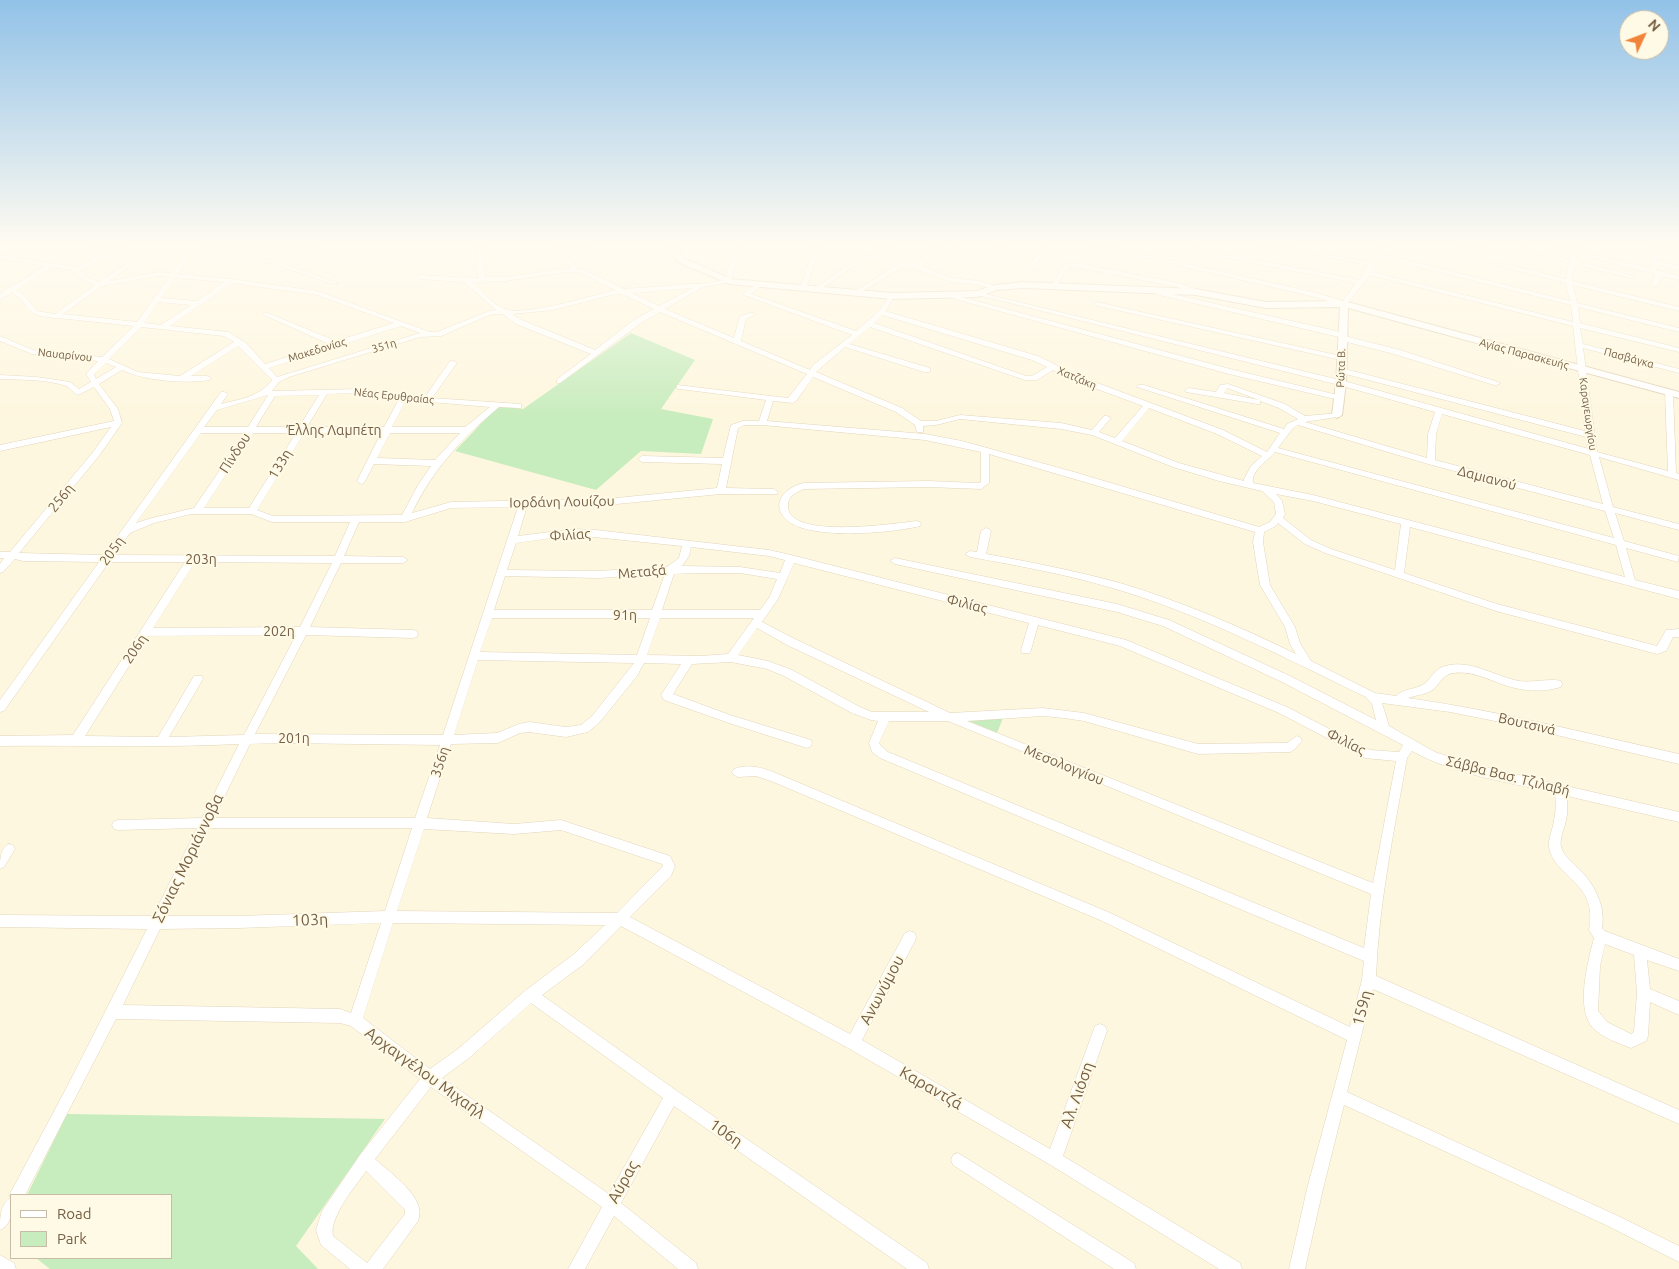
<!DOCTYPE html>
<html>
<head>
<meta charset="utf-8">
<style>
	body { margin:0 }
	#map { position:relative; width:1679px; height:1269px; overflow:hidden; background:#fef7df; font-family:Ubuntu,sans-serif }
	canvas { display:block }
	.legend { position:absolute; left:10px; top:1194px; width:162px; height:65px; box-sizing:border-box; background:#fffae6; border:1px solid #c8bca6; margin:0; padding:6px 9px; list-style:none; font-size:15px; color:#755f45 }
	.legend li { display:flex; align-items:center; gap:10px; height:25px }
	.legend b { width:25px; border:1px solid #c8bca6 }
	.north { position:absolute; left:1619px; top:10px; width:50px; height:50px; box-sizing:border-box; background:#fffae6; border:1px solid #c8bca6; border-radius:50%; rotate:47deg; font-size:14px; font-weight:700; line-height:20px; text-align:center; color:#755f45 }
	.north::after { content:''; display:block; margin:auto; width:18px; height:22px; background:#f1843b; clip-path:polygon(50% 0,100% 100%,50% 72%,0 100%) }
</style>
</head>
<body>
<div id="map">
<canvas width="1679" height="1269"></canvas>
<ul class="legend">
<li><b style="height:6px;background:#fff"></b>Road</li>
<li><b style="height:14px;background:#c7ecbd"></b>Park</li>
</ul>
<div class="north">N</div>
</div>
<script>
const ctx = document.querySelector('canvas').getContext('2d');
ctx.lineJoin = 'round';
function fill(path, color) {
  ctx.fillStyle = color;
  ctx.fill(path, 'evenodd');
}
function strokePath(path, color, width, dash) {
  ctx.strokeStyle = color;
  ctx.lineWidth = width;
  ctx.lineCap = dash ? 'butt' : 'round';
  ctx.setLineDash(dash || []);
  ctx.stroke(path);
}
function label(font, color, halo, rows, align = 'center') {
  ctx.font = font + ' Ubuntu,sans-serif';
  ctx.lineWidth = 4;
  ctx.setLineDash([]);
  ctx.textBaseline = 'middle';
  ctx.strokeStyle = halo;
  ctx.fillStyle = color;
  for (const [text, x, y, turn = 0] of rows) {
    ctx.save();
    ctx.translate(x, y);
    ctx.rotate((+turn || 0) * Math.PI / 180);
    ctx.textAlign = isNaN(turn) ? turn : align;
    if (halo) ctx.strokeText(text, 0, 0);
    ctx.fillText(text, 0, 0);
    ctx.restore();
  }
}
fill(new Path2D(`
	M631 333 695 360 661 409 713 419 701 454 641 451 596 490 455 451 498 406 523 409Z
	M1003 718 997 733 966 720Z
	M67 1114 385 1119 296 1246 318 1269H50L36 1258H171V1195H27Z`), '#c7ecbd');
const minor = new Path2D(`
	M86 242H93L110 250 123 242H132L80 271 84 276 99 282 129 262 131 263V265L110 281 158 272 171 273 186 253 220 242H235L271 247 313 245V247L311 248 271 251 225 245 190 255 178 274 231 279 318 291 430 332H437L489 311 496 310 464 282 419 279 416 277 419 275 478 278 476 253 477 242H483L482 253 485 277H505L571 268 563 257 562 253 539 257 536 255C548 248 595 242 611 242L568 252 569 257 578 269 584 270 624 289 707 283 726 280 728 268 739 242H745L734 268 731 282 703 287 665 309 734 338 740 316 750 313H754V315L746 319 741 341 810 370 813 365 852 335 744 295V293L758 283H762V285L751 294 856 331 879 311 890 295 892 294 895 296 885 311 1038 356 1076 375 1223 430 1267 452 1280 433 1137 387 1138 385H1144L1284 429 1287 424 1298 419 1279 408 1260 401V404H1257L1186 392 1185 390 1189 388 1216 392 1220 385 1228 384 1285 404 1305 416 1340 413V417H1337L1305 422 1427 458 1428 434 1435 412 1339 385 974 294 977 292 1344 381 1589 449 1586 437 1338 372 1337 370 1341 368 1585 431 1573 326 1370 275 1346 305 1344 306 1315 297 1077 242H1090L1317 293 1343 301 1356 283 1195 252 1192 250 1195 248 1359 280 1368 265 1243 242H1259L1370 262 1380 242H1386L1381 254 1570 301 1566 283 1489 263 1492 261 1566 279 1569 263 1522 250 1525 248 1569 259 1571 252 1536 242H1548L1572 248 1575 242H1581L1578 250 1651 269 1654 242H1670L1679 245V249L1660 243 1658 261 1679 266V270L1658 265 1657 270 1679 276V280L1662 276 1657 286H1653L1652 285 1655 274 1577 254 1576 261 1637 277 1634 279 1575 264 1572 281 1679 307V311L1573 285 1577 303 1679 328V332L1578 307 1580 323 1679 348V352L1580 328 1583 344 1679 369V373L1583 348 1597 452 1668 471 1665 392 1669 390 1673 392 1676 473 1679 474V480L1599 457 1613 507 1679 524V530L1615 513 1624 541 1679 556 1678 562 1626 548 1635 580 1679 591V599L1410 527 1404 573 1497 604 1657 646 1666 630 1679 629V637H1673L1666 651 1657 654 1496 611 1325 553 1305 544 1278 523 1276 526 1264 532 1263 542 1270 585 1295 627 1300 643 1311 661 1375 693 1396 696C1404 688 1415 690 1424 684 1430 680 1433 672 1440 668 1466 656 1493 676 1519 681 1531 683 1551 678 1561 681L1562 684 1561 687C1539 694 1516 690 1496 682 1483 677 1469 671 1454 673 1442 674 1440 685 1431 691 1424 695 1416 695 1408 698 1500 711 1589 734 1679 754V764L1510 724 1450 712 1382 703 1389 726 1435 752 1467 763 1679 812V822L1567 796C1567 804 1568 812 1566 820 1565 828 1559 838 1561 847 1563 855 1572 862 1578 868 1594 883 1606 906 1602 928L1605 931 1679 959V971L1647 960 1650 989 1679 1001V1015L1650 1002 1648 1036 1646 1041 1631 1048C1618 1043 1603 1038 1593 1028 1575 1009 1588 961 1594 938L1589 930C1599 882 1554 878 1549 847 1548 838 1553 829 1554 820 1556 812 1556 802 1555 793 1508 782 1455 775 1412 751L1407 758C1394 831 1379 902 1376 976L1679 1110V1124L1373 989 1347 1092 1616 1215 1679 1246V1262L1606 1225 1344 1105 1323 1189 1305 1269H1289L1307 1189 1347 1040 1100 920 771 781 756 776 738 777 734 775 732 772 734 769C749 763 764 768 778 774L1108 912 1350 1027 1362 980 1364 961 880 758 872 752 869 743 878 721 871 720 852 713 784 676 767 669 731 662 692 664 673 694 730 715 811 740 812 743 811 746 807 748 729 723 664 700 661 695 681 664 644 663 637 676 600 722 588 732 566 737 529 732 520 733 498 743 451 744 427 818 514 824 561 820 670 856 675 866 671 876 630 917 850 1034 905 933 910 931 915 933 916 937 915 941 862 1040 1050 1149 1095 1026 1100 1024 1105 1026 1107 1031 1063 1156 1240 1263 1242 1269H1219L1049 1164 848 1048 621 926 584 964 542 995 677 1091 927 1263 929 1269H907L674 1106 621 1203 696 1263 698 1269H678L614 1216 585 1269H568L602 1207 431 1087 375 1159C390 1173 428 1198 418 1221L383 1269H350L321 1245 316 1230 322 1211 360 1155 420 1079 351 1026 340 1023 116 1019 25 1195H11C11 1208 14 1224 0 1230 0 1218 0 1203 11 1198L9 1195 12 1190 68 1085 147 929 0 927V915L153 916 197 828 118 830 114 829 112 825 114 821 118 820 202 818 239 744C159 748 80 745 0 746V736L73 735 185 562H109L4 711 0 712V700L99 562 23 561 15 559 3 572 0 573V564L4 558H0V552H10L93 452 111 427 0 451V445L114 421 110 409 94 387 78 395C73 393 70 387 66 386 47 379 20 380 0 379V375L37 377 70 382 79 389 91 382 86 374 98 361 32 354 0 341V336L33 350 102 357 134 326 58 318C53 319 52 317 47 317 25 315 28 301 12 293L0 299V294L8 288 11 287 45 266 0 259V255L76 267 105 252 87 244ZM1379 257 1571 305 1573 322 1372 272ZM52 267 71 270 80 278 95 285 55 314 37 311 22 293 16 290ZM566 272 581 273 615 290C594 295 523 317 505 309 492 304 482 291 472 282L505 281ZM158 276 169 277 137 322 63 314 102 286ZM175 278 224 282 197 301 161 298ZM232 283 317 295 394 323 336 341 268 313H264V315L329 344 265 364 247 344 229 332 170 326ZM693 288 659 306 632 293ZM616 294H622L654 309 635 319 595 350 522 320 512 314 553 310ZM158 302 191 305 161 325 144 323ZM660 312 807 374 788 398 677 385V389H680L766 400 759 421H743L731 425 723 458 642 456 638 459 642 462 722 464 717 488 606 499 451 502 412 513C432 470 463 437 499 407L518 408H521V404L432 398 457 363 453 361H450L425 397 361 389 272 391 279 382 289 377 420 337 441 336 492 314H503L516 324 591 354 557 379V383H560L641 323ZM882 315 1032 360 1047 367 1032 376H1026L874 323ZM401 326 420 333 277 377 269 368ZM141 327 224 336 234 342 180 376 138 372 109 359ZM870 327 1025 380H1037L1053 370 1070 379 1143 406 1115 438 1099 432 1111 418 1107 416H1104L1092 430 1061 423 960 415 936 421H921L902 408 816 372 845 347 924 372H930V368L849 344ZM238 346 272 380C260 397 240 399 221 404L228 394 224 392H221L104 555 19 553 99 456 122 423 118 409 99 384 122 370C144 381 186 384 210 380L211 378 207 376H191ZM106 363 116 367 96 379 94 374ZM813 377 896 412 915 425 917 432H923V426L936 425 960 419 1061 429 1092 435 1173 467 1219 481 1262 491 1274 502 1276 514 1270 522 1259 527 1074 472 962 441 925 434 767 421 773 401 793 403 797 400ZM1227 388 1259 400 1224 393ZM361 393 399 399 384 427H307L327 394ZM268 395 248 427H204L217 410ZM319 395 299 427H256L275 396ZM406 400 490 407 465 427H392ZM1149 408 1217 434 1262 456 1251 466 1244 479V481L1179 463 1122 441ZM1442 414 1590 455 1603 504 1435 460 1436 434ZM744 425H762L925 440 981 452V482L979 483 928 481 803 483C793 486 783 491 780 501 778 506 780 512 783 516 800 542 893 533 920 526L921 524 920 522 917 521C896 523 784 541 788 504 789 495 797 492 804 489L928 487 981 489 989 483V454L1255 532 1253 542 1260 585 1285 627 1290 644 1296 654C1239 626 1180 601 1120 583 1076 571 1031 562 986 554L991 531 989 529 986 528 981 531 977 552 970 551 965 554 970 557C1020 566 1070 575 1119 590 1205 616 1285 658 1366 697L1372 704 1376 720 1290 676 1169 620 1117 604 895 558 890 561 895 564 1117 612 1163 626 1282 682 1403 745 1399 752 1370 750 1287 707 1126 640 791 555 769 550 596 530 574 529 518 536 527 506 606 505 721 494H777L778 492 774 489 726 488 738 428ZM1298 425 1428 464 1605 511 1614 538 1278 448 1293 428ZM201 433H245L194 508 152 518 136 523ZM253 433H296L249 508H204ZM304 433H381L357 481 361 484 364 483 374 464 431 466 418 485 402 515 273 516 257 510ZM390 433H460L435 460 377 458ZM1275 452 1616 545 1625 577 1313 495 1253 483C1251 470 1268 461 1275 452ZM1276 494 1313 501 1401 524 1395 570 1331 549 1311 540 1283 518 1285 514 1282 501ZM518 507 443 735 255 734 306 635 413 638 417 637 418 634 417 631 413 630 310 627 341 563H403L408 560 403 557 344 556 359 522H405L451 508ZM191 514H251L272 522H350L335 556 114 555 130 533 154 523ZM574 535 682 546 679 558 667 567 598 571 507 570 516 543ZM691 547 769 556 785 560 780 573 740 567 682 566 689 556ZM195 562 332 563 300 627 153 628ZM794 563 1029 623 1021 650 1022 653H1030L1031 650 1038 625 1120 646 1279 713 1365 758 1396 761 1373 883 967 721 1043 716 1064 718 1084 721 1198 754 1290 752 1294 750 1302 741 1301 738 1297 736 1287 743H1279L1198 744 1084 713 1043 708 950 713 795 639 762 622 778 599ZM697 573H740L777 579 769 598 760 610H662L674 574ZM665 574 652 610H494L505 576 598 578ZM492 618H650L637 655 480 652ZM660 618H754L728 654 701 656 647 655ZM757 628 787 645 929 712H872L860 707 792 670 768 661 738 655ZM296 635 244 735 169 737 203 679 202 676H194L158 737 85 736 148 636ZM478 660 634 663 592 716 581 725 566 727 529 722 519 724 497 733 454 735ZM889 721H948L1371 894 1364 948 888 752 881 746 879 743ZM278 743 440 745 415 818H214L250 744ZM209 828H412L385 911 239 916H166ZM424 829 514 834 561 830 662 864 663 866 617 913 397 911ZM381 923 351 1013 340 1009 123 1005 160 929 239 928ZM393 923 605 925 574 954 526 990 459 1048 430 1069 363 1018ZM1605 944 1634 955 1637 993 1634 1032 1631 1034 1607 1022 1598 1011 1600 966ZM531 1003 663 1098 609 1194 442 1078 469 1058ZM366 1171 405 1210V1214L367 1263 333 1236C329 1217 355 1187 366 1171Z
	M808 242H814L819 250 806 288 803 290 800 288 813 250Z
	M869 242H877L884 246 887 242H894L888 249 917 264 933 242H940L922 266 951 278 980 281 999 288 996 290 979 285 948 281 906 265 856 295H852V293L901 262 883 251 854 266 818 291H814V289L850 264 879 249Z
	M954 242H960L953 255H949L948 254Z
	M999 242H1005L995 258H991L990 257Z
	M1044 242H1050L1034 269H1030L1029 268Z
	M1451 242H1464L1482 248 1479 250Z
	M255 256H259L338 283 333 284 255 258Z
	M1071 262 1174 282 1205 292 1202 294 1173 286 1071 266 1068 267 1056 287H1052L1051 286 1063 265Z
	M1152 288 1163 292 1345 333V336L1400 350 1501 383 1497 385H1494L1394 354 1339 340V337L1159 295 1149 290Z
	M950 294 1234 370 1342 396 1343 398 1339 400 1229 374 948 297V295Z
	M1096 302 1341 356 1345 358 1341 360 1094 305V303Z
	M9 844 13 845 15 849 4 867 0 869C0 859 0 848 9 844Z
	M958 1153 1134 1263 1136 1269H1114L953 1165 951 1160 953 1155Z
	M0 1255 14 1263 16 1269H0Z`);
const tertiary = new Path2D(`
	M665 242H673L684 258 731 279 892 293 976 291 996 285 1024 282 1196 289 1266 302 1344 301 1679 392V398L1348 308 1346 383 1342 415 1337 418 1332 415 1336 383 1340 307 1266 308 1196 295 1024 288 997 290 977 297 892 299 729 284 678 262Z`);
strokePath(minor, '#e2d4ba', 1);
strokePath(tertiary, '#e2d4ba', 2);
fill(minor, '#fff');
fill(tertiary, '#fff');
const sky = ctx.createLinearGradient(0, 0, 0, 420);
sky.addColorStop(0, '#92c2e8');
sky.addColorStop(0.58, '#fffbf1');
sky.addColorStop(1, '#fffbf100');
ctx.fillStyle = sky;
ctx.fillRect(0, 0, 1679, 420);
label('11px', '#755f45', '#fffae6', [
	["351η",384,346,-16],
	["Μακεδονίας",317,350,-17],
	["Αγίας Παρασκευής",1524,354,15],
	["Ναυαρίνου",65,355,6],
	["Πασβάγκα",1629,358,15],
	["Ρώτα Β.",1341,368,-88],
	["Χατζάκη",1077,378,23],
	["Νέας Ερυθραίας",394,396,6],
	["Καραγεωργίου",1588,414,82]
]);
label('14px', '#755f45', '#fffae6', [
	["Έλλης Λαμπέτη",334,430],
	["Πίνδου",235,453,-57],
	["133η",280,464,-59],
	["Δαμιανού",1487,478,15],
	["256η",61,498,-51],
	["Ιορδάνη Λουίζου",562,502,-1],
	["Φιλίας",570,535,-4],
	["205η",112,551,-54],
	["203η",201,559],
	["Μεταξά",642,572,-5],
	["Φιλίας",967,604,14],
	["91η",625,615],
	["202η",279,631],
	["206η",135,649,-57],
	["Βουτσινά",1527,724,13],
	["201η",294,738],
	["Φιλίας",1346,742,27],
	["356η",440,762,-72],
	["Μεσολογγίου",1064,765,22],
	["Σάββα Βασ. Τζιλαβή",1508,776,14]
]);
label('16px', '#755f45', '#fffae6', [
	["Σόνιας Μοριάννοβα",188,858,-64],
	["103η",310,920,-2],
	["Ανωνύμου",882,990,-62],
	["159η",1362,1008,-75],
	["Αρχαγγέλου Μιχαήλ",425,1073,36],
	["Καραντζά",931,1088,30],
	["Αλ. Λιόση",1077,1095,-70],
	["106η",726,1133,35],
	["Αύρας",623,1182,-61]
]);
</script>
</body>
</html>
